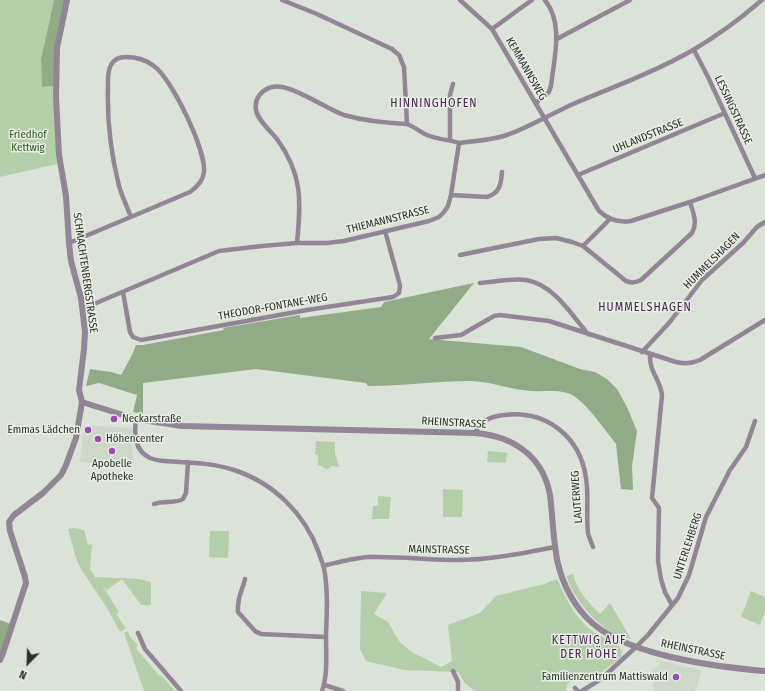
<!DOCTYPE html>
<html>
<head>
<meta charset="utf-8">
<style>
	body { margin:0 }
	#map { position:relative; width:765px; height:691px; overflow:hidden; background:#dbe2d8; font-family:"Fira Sans Condensed",sans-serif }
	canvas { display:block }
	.north { position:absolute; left:8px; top:643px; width:40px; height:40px; -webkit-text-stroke:3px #e8f0e5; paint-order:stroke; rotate:203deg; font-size:11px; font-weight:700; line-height:16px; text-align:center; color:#2d302c }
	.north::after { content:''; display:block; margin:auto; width:14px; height:18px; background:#2d302c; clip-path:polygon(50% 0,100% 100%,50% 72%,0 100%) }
</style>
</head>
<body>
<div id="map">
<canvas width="765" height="691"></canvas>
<div class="north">N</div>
</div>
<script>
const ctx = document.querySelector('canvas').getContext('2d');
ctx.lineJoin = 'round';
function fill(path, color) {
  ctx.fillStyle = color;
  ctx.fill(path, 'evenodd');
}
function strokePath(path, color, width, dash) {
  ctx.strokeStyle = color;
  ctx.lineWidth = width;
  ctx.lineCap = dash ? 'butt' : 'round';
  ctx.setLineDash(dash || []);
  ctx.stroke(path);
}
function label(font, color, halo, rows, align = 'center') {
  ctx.font = font + ' "Fira Sans Condensed",sans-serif';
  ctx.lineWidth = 3;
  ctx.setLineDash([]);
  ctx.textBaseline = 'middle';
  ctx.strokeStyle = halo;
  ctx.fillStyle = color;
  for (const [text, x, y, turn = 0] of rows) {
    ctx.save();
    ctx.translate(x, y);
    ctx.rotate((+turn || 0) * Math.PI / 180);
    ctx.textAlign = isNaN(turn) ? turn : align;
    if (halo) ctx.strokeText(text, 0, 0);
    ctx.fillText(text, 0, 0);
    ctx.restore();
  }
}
fill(new Path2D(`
	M84 425 132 428 133 466 80 462Z
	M661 661 701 670 697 689H695L694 691 685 690 684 691H654L651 670 659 666Z`), '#cdd9c8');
fill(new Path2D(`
	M0 0H54L41 59 42 87 54 86 57 164 0 177Z
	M316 441 335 442V453L339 467 331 466 329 469 323 468V466H318V455L315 454Z
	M488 451 507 453 506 463 487 462Z
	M443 489 463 490 462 517H443Z
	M378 496 391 497 389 519H372L373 506H378Z
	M74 528 84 530 88 545 92 544 90 569 95 577 139 579 151 582V605H141L122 579 107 590 102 585 119 612 116 614 126 628 120 632 107 608 81 569 76 558 68 529Z
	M210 531H229L228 558 209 557Z
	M573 574C577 591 589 603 600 614L610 603 631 639C627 638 622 637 619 636 599 629 571 596 567 576Z
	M557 579C565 597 575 618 591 630 600 637 617 641 622 651L621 657 591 681C582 684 573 676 567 685L566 691H475L465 683 458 672 404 670 366 661 360 649 361 591 387 593 374 614 388 622 399 641 410 651 441 667 452 661 448 625 480 613 496 596 544 584Z
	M751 591 765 597V612L760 625 741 617Z
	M128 631 130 637 137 644 136 649 159 675 162 676 175 691H144L124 633Z`), '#b4ceaa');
fill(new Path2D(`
	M54 0H65L54 86 42 87 41 59Z
	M474 283 429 339 521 347 580 369 595 372 607 379 617 389 627 407 637 431 632 466 633 490 621 489 616 444 613 440C602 426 587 404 572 395 560 389 545 392 532 391 512 390 492 382 472 381 437 381 402 386 368 386L366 383 256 369 143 383V414L133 412 137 395 99 383 86 386 90 369 111 372 121 375 132 355 136 345H143L224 330 223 328 300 315V318L381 307 384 302Z
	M0 620 11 624 0 656Z`), '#90ab86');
strokePath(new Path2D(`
	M282 0 317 14 392 49 399 55 404 67 407 124C415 127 420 132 427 135 438 140 448 139 459 143
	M460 0 492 29 599 211C609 220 619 223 631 221L690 202 765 175
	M492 29 532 0
	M557 39 630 0
	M694 50 708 77 755 178
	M536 103 549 92 551 86C554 58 564 24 545 0
	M450 140V95L453 84
	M459 143C475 141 492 140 507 135 530 127 551 114 573 104 613 87 655 72 693 50 717 36 740 19 762 0
	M578 175 725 113
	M451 195 487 197C500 193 501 184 502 172
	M69 243 190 192C197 187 203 181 204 172 206 150 172 79 154 66 146 60 136 57 126 57 120 57 114 59 111 65 107 72 108 81 108 89 107 122 111 154 119 186 122 196 127 207 131 217
	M297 243C301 201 303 175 277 139 270 130 258 121 256 110 254 99 261 90 272 87 291 83 324 108 344 115 365 121 386 123 407 124
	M583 246 610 219
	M460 255 539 239 556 238 572 242 583 246 626 281C632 283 635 283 641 280L692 233C698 222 693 213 690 202
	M480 283C494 282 513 278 526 280 553 284 572 315 588 334
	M123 292 130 332 133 337 141 340 307 310 393 297 399 293 400 285 385 231
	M82 309 219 251 262 246 297 243H327L344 241 429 221 439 217 444 212 448 206 451 195 459 143
	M435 338 461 335 494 316 500 315 549 321 676 362C684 364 691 364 700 360L765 320
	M642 352 669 323 702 280 743 243 757 227 765 222
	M650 354C649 372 660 379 662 395L652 498 659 508 658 561 661 579 665 592 672 605
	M136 419C134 434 134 450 150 458 159 462 171 461 180 462 198 463 216 464 234 470 274 483 305 514 319 553 320 558 323 563 324 568 328 590 327 612 326 634 326 653 328 674 322 691
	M475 433C480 421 492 416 504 415 546 410 580 436 586 478 589 496 586 515 588 533 589 537 591 542 593 547
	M154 504C163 500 176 504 183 499L186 493 188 462
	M323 566C338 562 353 558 369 557 398 556 428 560 458 560 490 560 523 553 555 547
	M245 579C242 592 237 597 238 612L255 631 261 634 326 637
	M138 633 145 649 181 691
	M453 671 458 682V691
	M324 685 343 691
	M575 688 578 691
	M582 691 601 679 636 647 648 635 678 598 689 575 706 517 730 470 746 447 755 421`), '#928595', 4.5);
strokePath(new Path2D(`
	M82 402 136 419 182 426 475 433C513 436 543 456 550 495 553 518 553 542 558 564 563 584 572 602 586 617 620 655 716 667 765 671
	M0 660 3 653 26 583 25 577 10 531 9 522 14 515 43 493 61 475 66 465 76 438 82 402 79 390 84 349 85 332 81 298 71 261 69 243 66 196 59 155 56 97 57 48 67 0`), '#928595', 6);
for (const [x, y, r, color] of [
	[114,419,4,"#a048b4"],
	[88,430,4,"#a048b4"],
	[98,439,4,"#a048b4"],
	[112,451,4,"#a048b4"],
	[676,677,4,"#a048b4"]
]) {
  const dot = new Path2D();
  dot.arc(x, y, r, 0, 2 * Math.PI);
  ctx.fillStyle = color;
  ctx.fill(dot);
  strokePath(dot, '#e8f0e5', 1.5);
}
label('11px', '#2d302c', '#e8f0e5', [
	["KEMMANNSWEG",526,69,60],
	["LESSINGSTRASSE",733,110,65],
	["UHLANDSTRASSE",648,136,-22],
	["THIEMANNSTRASSE",388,220,-14],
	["HUMMELSHAGEN",712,261,-45],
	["SCHMACHTENBERGSTRASSE",85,273,82],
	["THEODOR-FONTANE-WEG",273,307,-10],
	["RHEINSTRASSE",454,423,3],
	["LAUTERWEG",577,497,-94],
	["UNTERLEHBERG",688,546,-72],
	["MAINSTRASSE",439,550,1],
	["RHEINSTRASSE",693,650,12]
]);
label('11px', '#305420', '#e8f0e5', [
	["Friedhof",28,135],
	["Kettwig",28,148]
]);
label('11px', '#2d302c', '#e8f0e5', [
	["Neckarstraße",122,419],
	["Emmas Lädchen",80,430,"right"],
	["Höhencenter",106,439],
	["Apobelle",112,464,"center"],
	["Apotheke",112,477,"center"],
	["Familienzentrum Mattiswald",668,677,"right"]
], 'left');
ctx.letterSpacing = '1px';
label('12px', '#4e2357', '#e8f0e5', [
	["HINNINGHOFEN",434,104],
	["HUMMELSHAGEN",645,308],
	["KETTWIG AUF",589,641],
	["DER HÖHE",589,655]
]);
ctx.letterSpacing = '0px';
</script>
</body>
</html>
